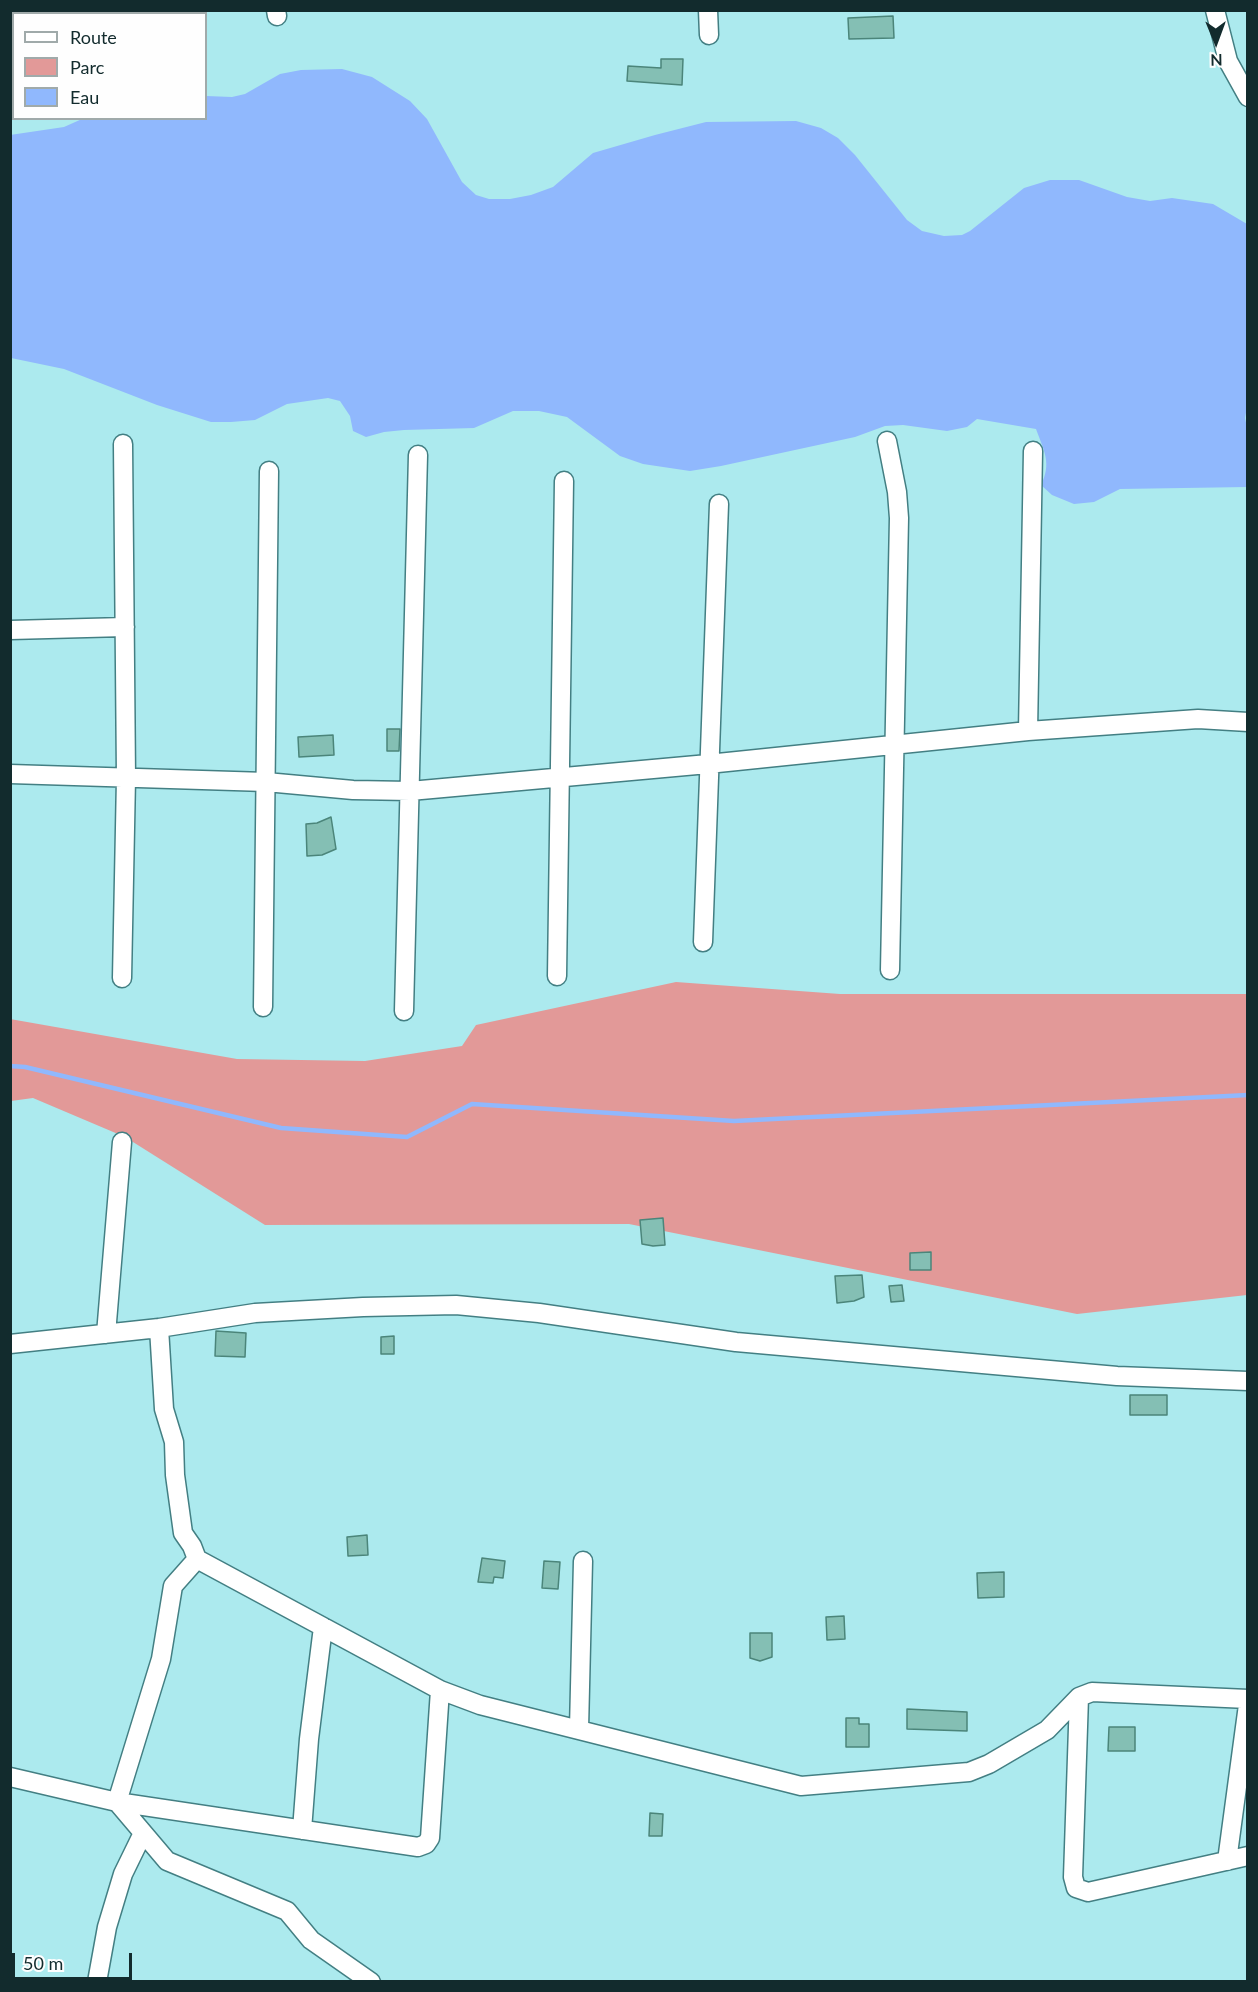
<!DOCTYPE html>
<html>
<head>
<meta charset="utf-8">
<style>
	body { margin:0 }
	#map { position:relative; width:1258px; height:1992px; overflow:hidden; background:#aceaee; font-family:Lato,sans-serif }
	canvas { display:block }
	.frame { position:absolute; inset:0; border:12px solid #122b2d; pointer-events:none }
	.legend { position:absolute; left:12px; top:12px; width:195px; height:108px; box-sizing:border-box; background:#fefefe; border:2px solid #a0aaaa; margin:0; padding:8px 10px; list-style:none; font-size:18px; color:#122b2d }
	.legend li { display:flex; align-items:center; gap:12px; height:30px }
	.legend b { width:30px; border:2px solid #a0aaaa }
	.north { position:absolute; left:1186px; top:12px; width:60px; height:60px; -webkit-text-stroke:4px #fefefe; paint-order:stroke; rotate:179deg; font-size:16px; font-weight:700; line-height:24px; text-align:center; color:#122b2d }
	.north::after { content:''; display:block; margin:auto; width:21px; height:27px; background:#122b2d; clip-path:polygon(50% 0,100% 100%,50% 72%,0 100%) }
	.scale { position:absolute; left:12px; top:1953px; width:120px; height:27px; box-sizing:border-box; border:3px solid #122b2d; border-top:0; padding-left:8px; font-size:18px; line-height:21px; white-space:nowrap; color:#122b2d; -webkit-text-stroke:4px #fefefe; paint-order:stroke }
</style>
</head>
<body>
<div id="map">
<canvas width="1258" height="1992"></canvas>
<div class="frame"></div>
<ul class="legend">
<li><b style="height:8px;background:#fff"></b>Route</li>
<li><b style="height:16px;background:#e29998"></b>Parc</li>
<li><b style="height:16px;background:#90b8fd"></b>Eau</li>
</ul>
<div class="north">N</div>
<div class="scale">50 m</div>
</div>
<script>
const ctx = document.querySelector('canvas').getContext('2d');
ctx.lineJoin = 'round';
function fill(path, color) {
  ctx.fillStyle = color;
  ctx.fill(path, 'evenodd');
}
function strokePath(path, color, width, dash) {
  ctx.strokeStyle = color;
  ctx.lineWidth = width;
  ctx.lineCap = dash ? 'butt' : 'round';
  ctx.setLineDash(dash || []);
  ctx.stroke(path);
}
fill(new Path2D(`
	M676 982 840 994H1247V1295L1077 1314 629 1224 265 1225 125 1137 33 1098 11 1101 10 1019 237 1059 365 1061 462 1046 476 1025Z`), '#e29998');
fill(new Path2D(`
	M342 69 372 77 410 101 427 119 462 182 476 195 489 199H510L531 195 553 187 593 153 655 135 706 122 796 121 821 128 838 138 855 155 907 220 922 231 944 236 962 235 970 231 1024 188 1050 180H1079L1127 197 1150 201 1172 198 1213 204 1247 224 1248 402 1245 418 1248 432 1247 487 1120 489 1094 502 1074 504 1052 495 1041 485C1052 463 1044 451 1036 429L977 419 967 427 947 431 903 425 885 426 855 437 721 466 690 471 643 464 620 456 567 417 539 411H513L474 428 404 430 384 432 366 437 353 431 350 416 340 401 328 398 287 404 255 420 231 422H211L157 405 64 369 11 358 10 135 64 127 82 119 206 118V96L232 97 245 94 280 74 301 70Z`), '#90b8fd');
strokePath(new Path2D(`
	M10 1066 25 1067 281 1128 407 1137 472 1104 734 1121 1248 1095`), '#90b8fd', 4.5);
const building = new Path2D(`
	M893 16 894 38 849 39 848 18Z
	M661 59H683L682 85 627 81 628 66 661 68Z
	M387 729H400L399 751H387Z
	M333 735 334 755 299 757 298 737Z
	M331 817 336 849 322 855 307 856 306 824 317 823Z
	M663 1218 665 1245 653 1246 642 1244 640 1220Z
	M931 1252V1270H910V1253Z
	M862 1275 864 1297 854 1301 837 1303 835 1276Z
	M902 1285 904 1301 891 1302 889 1286Z
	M216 1331 246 1333 245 1357 215 1356Z
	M394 1336V1354H381V1337Z
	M1130 1395H1167V1415H1130Z
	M367 1535 368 1555 348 1556 347 1537Z
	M482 1558 505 1561 503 1578 494 1577 493 1583 478 1582Z
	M544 1561 560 1562 558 1589 542 1588Z
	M1004 1572V1597L978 1598 977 1573Z
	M844 1616 845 1639 827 1640 826 1617Z
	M750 1633H772V1657L760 1661 750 1658Z
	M907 1709 967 1712V1731L907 1729Z
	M846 1718H859V1724H869V1747H846Z
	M1109 1727H1135V1751H1108Z
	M650 1813 663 1814 662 1836H649Z`);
fill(building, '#84bfb4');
strokePath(building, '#4b857a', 1.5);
const minor = new Path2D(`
	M276 10 277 16
	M708 10 709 35
	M1215 10 1228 61 1248 97
	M887 441 897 492 899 518 890 970
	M10 630 125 627
	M1028 731 1033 451
	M10 774 266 782 353 790 410 791 708 764 1028 731 1198 719 1248 722
	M703 942 719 504
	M557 976 564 481
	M122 978 126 778 123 444
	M263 1007 269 471
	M404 1011 418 455
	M159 1328 164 1409 174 1442 175 1475 183 1533 192 1546 197 1559
	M106 1334 122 1142
	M10 1344 159 1328 255 1313 363 1307 456 1305 539 1313 736 1342 1117 1376 1248 1381
	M1079 1697 1073 1877 1076 1888 1088 1892 1248 1856
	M579 1729 583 1561
	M10 1777 117 1802 161 1659 173 1586 197 1559 440 1690 480 1705 801 1786 969 1772 989 1764 1047 1730 1079 1697 1092 1692 1248 1699
	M302 1830 309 1739 323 1627
	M1227 1861 1248 1705
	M97 1982 107 1927 123 1874 143 1833
	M371 1982 311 1940 287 1911 167 1861 117 1802 418 1847 426 1844 430 1838 440 1690`);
strokePath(minor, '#437f83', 21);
strokePath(minor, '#fff', 18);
</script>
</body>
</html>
